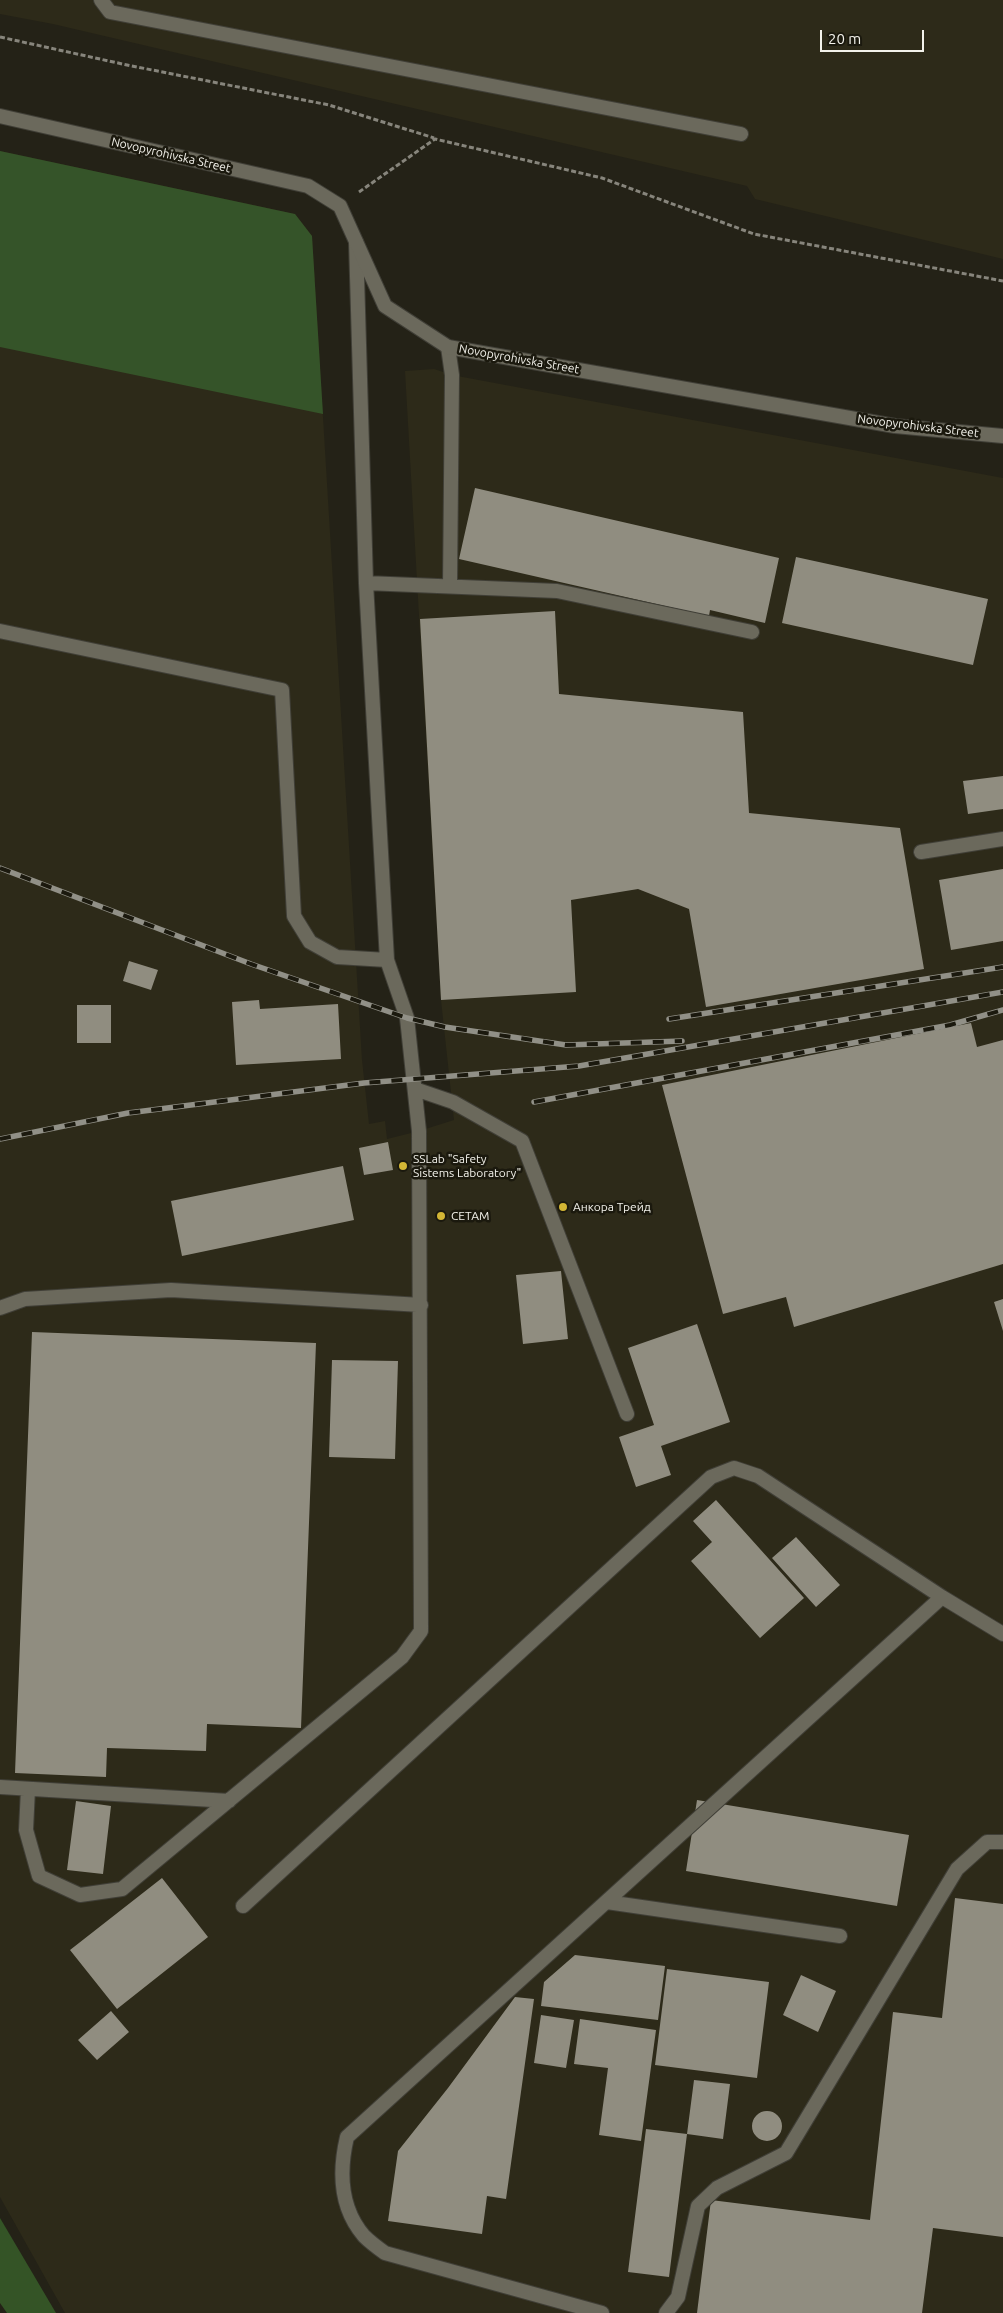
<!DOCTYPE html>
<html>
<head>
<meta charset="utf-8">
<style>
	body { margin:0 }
	#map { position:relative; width:1003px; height:2313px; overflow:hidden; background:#242217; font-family:Ubuntu,sans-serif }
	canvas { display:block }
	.scale { position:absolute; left:820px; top:30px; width:104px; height:22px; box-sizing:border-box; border:2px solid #f3f2eb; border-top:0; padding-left:6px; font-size:15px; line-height:18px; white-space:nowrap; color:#f3f2eb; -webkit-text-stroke:4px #1b190e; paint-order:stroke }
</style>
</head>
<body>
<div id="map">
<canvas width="1003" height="2313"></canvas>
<div class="scale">20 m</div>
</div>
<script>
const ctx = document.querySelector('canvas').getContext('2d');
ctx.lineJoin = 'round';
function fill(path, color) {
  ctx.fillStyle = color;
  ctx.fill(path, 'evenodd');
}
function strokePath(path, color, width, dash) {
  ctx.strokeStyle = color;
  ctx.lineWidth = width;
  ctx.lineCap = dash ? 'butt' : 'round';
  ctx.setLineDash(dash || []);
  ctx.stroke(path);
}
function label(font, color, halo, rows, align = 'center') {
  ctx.font = font + ' Ubuntu,sans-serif';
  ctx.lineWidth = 5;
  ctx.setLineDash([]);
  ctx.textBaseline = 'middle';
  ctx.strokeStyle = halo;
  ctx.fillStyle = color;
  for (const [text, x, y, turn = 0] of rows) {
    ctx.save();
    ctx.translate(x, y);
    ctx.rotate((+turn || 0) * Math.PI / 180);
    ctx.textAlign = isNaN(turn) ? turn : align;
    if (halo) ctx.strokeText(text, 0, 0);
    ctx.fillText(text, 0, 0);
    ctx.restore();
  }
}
fill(new Path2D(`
	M0 0H1003V259L755 199 747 186 53 24 0 14Z
	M0 151 295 214 312 236 362 1060 369 1124 385 1121 387 1139 419 1131 454 1120 441 1000 405 371 434 369 452 375 1003 478V2313H65L0 2197Z`), '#2d2a19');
fill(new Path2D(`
	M0 151 295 214 312 236 323 414 0 347Z`), '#355429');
fill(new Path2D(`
	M0 2218 56 2313H7L0 2303Z`), '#345426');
fill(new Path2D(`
	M475 488 779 558 765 623 710 610 709 616 459 559Z
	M796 557 988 599 973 665 782 623Z
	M555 611 559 694 743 712 749 813 900 828 924 969 706 1007 689 909 638 889 571 900 576 992 441 1000 420 619Z
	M1003 776V809L968 814 963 781Z
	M1003 869V941L951 950 939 880Z
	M129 961 158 970 151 990 123 981Z
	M259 1000 260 1009 338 1004 341 1059 236 1065 232 1002Z
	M77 1005H111V1043H77Z
	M971 1023 977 1047 1003 1040V1264L794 1327 786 1297 723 1314 662 1085Z
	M388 1142 393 1170 364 1175 359 1148Z
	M343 1166 354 1220 182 1256 171 1201Z
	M561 1271 568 1339 523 1344 516 1275Z
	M1003 1299V1331L994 1302Z
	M697 1324 730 1422 661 1446 671 1475 636 1487 619 1437 654 1425 628 1348Z
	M32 1332 316 1343 301 1728 207 1724 206 1751 107 1748 106 1777 15 1773Z
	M332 1360 398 1361 395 1459 329 1457Z
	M716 1500 804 1598 760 1638 691 1561 712 1542 693 1521Z
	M796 1537 840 1585 816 1607 772 1558Z
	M697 1800 909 1835 897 1906 686 1871Z
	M76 1801 111 1806 103 1874 67 1870Z
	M162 1878 208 1937 117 2009 70 1950Z
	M955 1898 1003 1904V2237L933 2228 922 2313H697L711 2200 870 2220 893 2012 942 2018Z
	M575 1955 665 1966 658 2020 541 2006 544 1982Z
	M667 1969 769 1982 757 2078 655 2065Z
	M801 1975 836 1991 818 2032 783 2015Z
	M515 1997 534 1999 506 2199 487 2196 482 2234 388 2221 398 2151 448 2088Z
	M111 2011 129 2032 97 2060 78 2040Z
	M541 2015 574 2020 566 2068 534 2063Z
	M580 2019 656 2030 641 2141 599 2135 608 2068 574 2064Z
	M694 2080 730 2084 723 2139 687 2134Z
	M752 2126a15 15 0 1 1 30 0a15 15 0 1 1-30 0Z
	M646 2129 687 2134 669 2277 628 2272Z`), '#908d80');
const service = new Path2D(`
	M101 0 110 12 741 134
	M448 347 452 375 450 586
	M366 583 557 591 752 632
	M0 631 282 690 294 916 310 942 337 957 387 960
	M921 852 1003 839
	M415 1089 453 1102 522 1141 627 1414
	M0 1308 25 1299 171 1290 421 1305
	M0 1787 229 1801
	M28 1789 26 1830 39 1876 80 1895 122 1889 402 1657 421 1631 419 1131 407 1018 387 960 366 583 356 242
	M607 1902 840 1936
	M243 1906 711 1477 734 1468 758 1476 942 1597 1003 1634
	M602 2313 385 2253C378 2248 370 2242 364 2236 340 2208 339 2171 347 2137L942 1597
	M666 2313 678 2297 698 2206 717 2188 786 2153 957 1869 987 1842H1003`);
const minor = new Path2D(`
	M0 116 308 186 340 206 385 306 448 347 895 426 1003 436`);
strokePath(service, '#403f37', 16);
strokePath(minor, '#403f37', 16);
strokePath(new Path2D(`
	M0 37 127 65 329 105 434 138
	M359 192 435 139 602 178 754 234 1003 281`), '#87857c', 3, [5, 2.5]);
strokePath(service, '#6b695c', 14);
strokePath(minor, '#6b695c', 14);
const rail = new Path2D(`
	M0 868 251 964 407 1018 445 1027 566 1045 682 1041
	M669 1019 1003 967
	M534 1102 950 1025 1003 1010
	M0 1139 128 1113 364 1083 579 1066 1003 992`);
strokePath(rail, '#919087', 5.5);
strokePath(rail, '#1b190e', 4, [11]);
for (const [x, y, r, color] of [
	[403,1166,5,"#d3b635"],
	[563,1207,5,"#d3b635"],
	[441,1216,5,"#d3b635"]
]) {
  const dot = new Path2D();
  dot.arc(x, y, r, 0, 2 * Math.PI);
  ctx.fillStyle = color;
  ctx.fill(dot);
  strokePath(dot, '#1b190e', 2);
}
label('12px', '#f3f2eb', '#1b190e', [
	["Novopyrohivska Street",171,155,13],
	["Novopyrohivska Street",519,359,10],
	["Novopyrohivska Street",918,426,7]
]);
label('12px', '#f3f2eb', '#1b190e', [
	["SSLab \"Safety",413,1159],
	["Sistems Laboratory\"",413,1173],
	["Анкора Трейд",573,1207],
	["СЕТАМ",451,1216]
], 'left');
</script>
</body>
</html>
